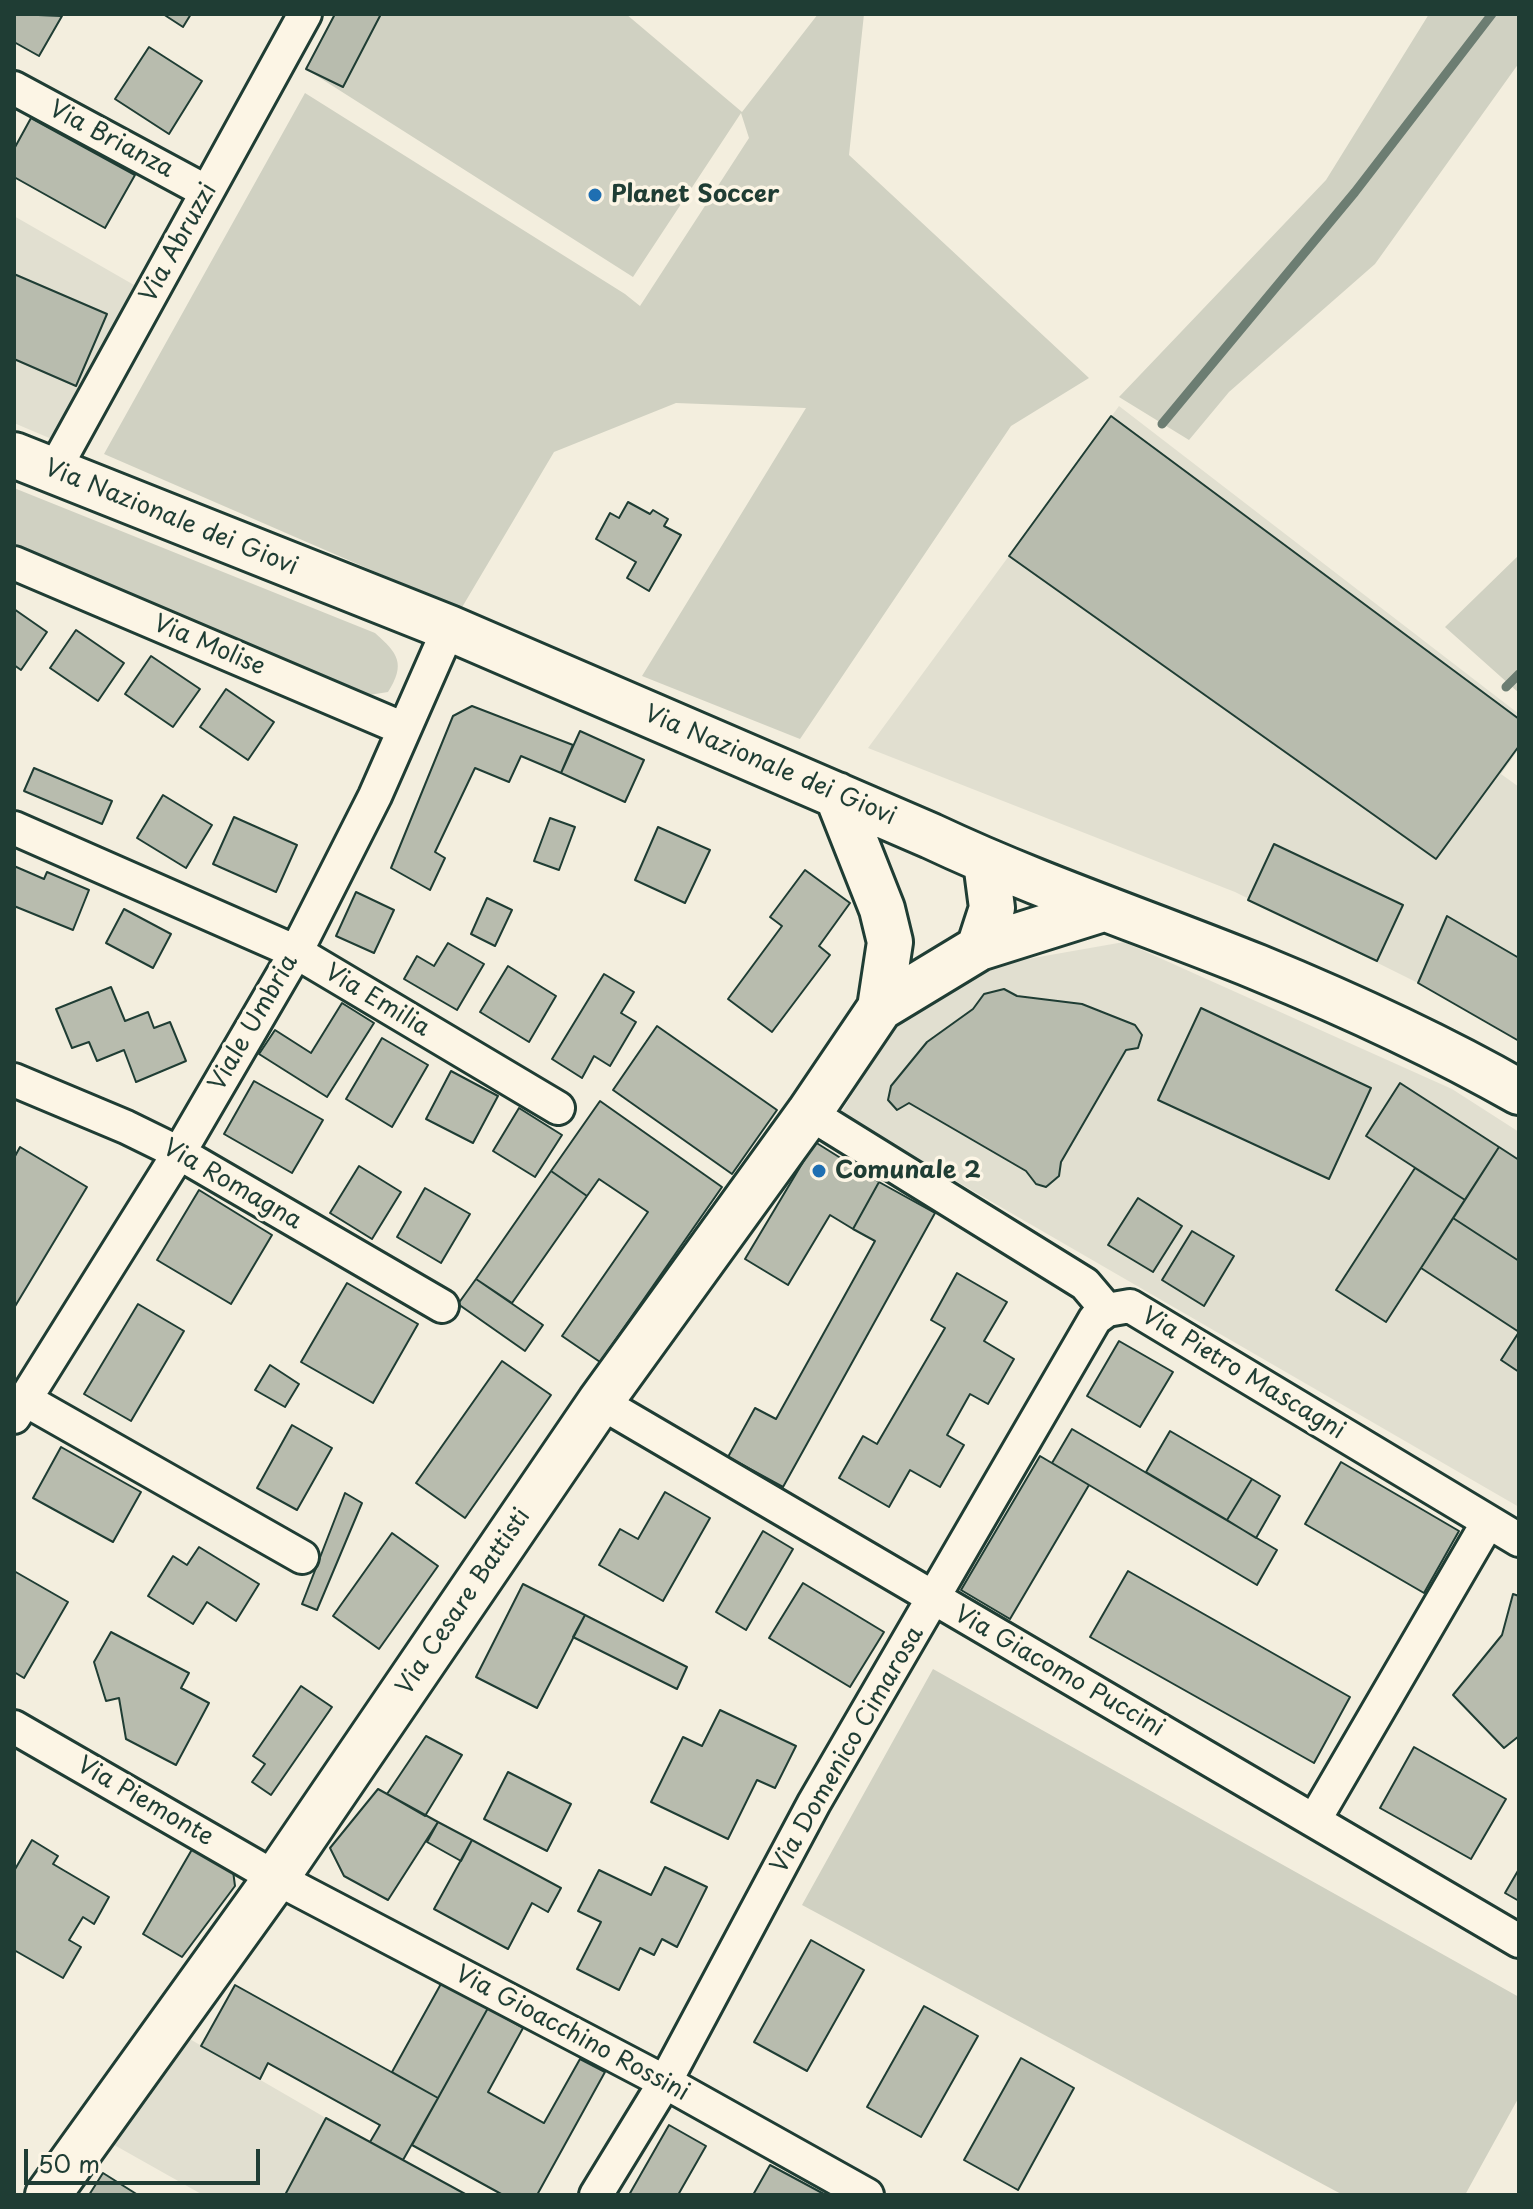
<!DOCTYPE html>
<html>
<head>
<meta charset="utf-8">
<style>
	body { margin:0 }
	#map { position:relative; width:1533px; height:2209px; overflow:hidden; background:#f3eede; font-family:"Playpen Sans",sans-serif }
	canvas { display:block }
	.frame { position:absolute; inset:0; border:16px solid #1f3d34; pointer-events:none }
	.scale { position:absolute; left:24px; top:2149px; width:236px; height:36px; box-sizing:border-box; border:4px solid #1f3d34; border-top:0; padding-left:10px; font-size:24px; line-height:28px; white-space:nowrap; color:#1f3d34; -webkit-text-stroke:6px #fcf5e5; paint-order:stroke }
</style>
</head>
<body>
<div id="map">
<canvas width="1533" height="2209"></canvas>
<div class="frame"></div>
<div class="scale">50 m</div>
</div>
<script>
const ctx = document.querySelector('canvas').getContext('2d');
ctx.lineJoin = 'round';
function fill(path, color) {
  ctx.fillStyle = color;
  ctx.fill(path, 'evenodd');
}
function strokePath(path, color, width, dash) {
  ctx.strokeStyle = color;
  ctx.lineWidth = width;
  ctx.lineCap = dash ? 'butt' : 'round';
  ctx.setLineDash(dash || []);
  ctx.stroke(path);
}
function label(font, color, halo, rows, align = 'center') {
  ctx.font = font + ' "Playpen Sans",sans-serif';
  ctx.lineWidth = 7;
  ctx.setLineDash([]);
  ctx.textBaseline = 'middle';
  ctx.strokeStyle = halo;
  ctx.fillStyle = color;
  for (const [text, x, y, turn = 0] of rows) {
    ctx.save();
    ctx.translate(x, y);
    ctx.rotate((+turn || 0) * Math.PI / 180);
    ctx.textAlign = isNaN(turn) ? turn : align;
    if (halo) ctx.strokeText(text, 0, 0);
    ctx.fillText(text, 0, 0);
    ctx.restore();
  }
}
fill(new Path2D(`
	M14 216 134 285 54 440 14 423Z
	M1119 406 1519 714V749L1501 774 1519 787V1041L1418 983 1235 892 868 748Z
	M1124 942 1452 1089 1519 1132V1507L840 1114 899 1019 982 967Z
	M169 2027 326 2118 467 2195H203L93 2133Z`), '#e1dfd0');
fill(new Path2D(`
	M334 14H626L742 112 818 14H864L849 155 1089 378 1011 426 800 739 642 676 806 408 676 403 554 452 461 609 104 454 305 93 625 294 640 306 749 138 741 113 633 277 306 69Z
	M1429 14H1519V63L1375 264 1229 392 1189 440 1119 397 1326 180Z
	M14 488 375 633C398 653 406 664 388 692L369 695 14 547Z
	M1519 555V693L1445 627Z
	M933 1669 1519 1997V2097L1465 2195H1343L802 1905Z`), '#d0d1c2');
strokePath(new Path2D(`
	M1162 424 1355 192 1492 14
	M1506 687 1519 674`), '#6c7d72', 9);
const building = new Path2D(`
	M14 14 62 16 39 56 14 42Z
	M163 14H191L183 27Z
	M335 14H381L343 87 306 69Z
	M149 47 202 81 169 134 115 99Z
	M31 118 135 175 105 228 14 177V149Z
	M14 274 107 314 76 386 14 359Z
	M1111 416 1519 719V746L1436 859 1009 556Z
	M628 502 650 514 653 510 668 519 664 526 681 535 649 591 627 578 636 562 596 539 610 513 619 518Z
	M14 609 47 632 21 670 14 665Z
	M76 630 124 663 98 701 50 668Z
	M151 656 200 689 173 727 125 694Z
	M226 689 274 722 248 760 200 727Z
	M472 706 573 745 561 773 521 756 509 782 475 768 435 852 445 858 430 890 391 868 453 716Z
	M580 731 644 760 625 802 561 773Z
	M34 768 112 801 102 824 24 791Z
	M163 795 212 825 186 868 137 838Z
	M234 817 297 845 276 892 213 864Z
	M550 818 575 827 559 870 534 861Z
	M658 827 710 850 685 903 635 880Z
	M1274 844 1403 905 1377 961 1248 900Z
	M14 866 44 879 47 872 89 890 73 930 14 906Z
	M805 870 850 903 819 946 830 955 772 1032 728 999 782 926 770 917Z
	M356 892 394 910 374 953 336 936Z
	M487 898 512 910 495 946 471 934Z
	M124 909 171 934 153 968 106 943Z
	M1447 916 1519 958V1041L1418 983Z
	M448 943 484 964 457 1010 404 979 417 956 434 966Z
	M508 966 556 996 529 1042 480 1012Z
	M604 974 634 992 621 1013 636 1022 610 1066 594 1056 582 1078 552 1059Z
	M111 987 125 1021 148 1012 154 1028 170 1022 186 1061 136 1082 124 1050 97 1061 89 1042 72 1048 56 1009Z
	M1004 989 1017 996 1082 1004 1135 1025 1142 1035 1138 1048 1126 1050 1061 1162 1059 1176 1046 1187 1036 1184 1026 1171 909 1103 897 1110 888 1100 891 1086 927 1042 973 1009 984 994Z
	M342 1003 374 1023 327 1097 259 1054 275 1030 311 1053Z
	M1201 1008 1371 1088 1329 1179 1158 1100Z
	M657 1026 777 1110 732 1174 613 1090Z
	M382 1038 428 1065 392 1127 346 1099Z
	M451 1071 498 1096 473 1143 426 1119Z
	M254 1081 323 1120 292 1173 224 1134Z
	M1400 1083 1499 1147 1465 1200 1366 1136Z
	M600 1101 722 1187 600 1362 562 1336 648 1212 599 1179 587 1196 551 1171Z
	M519 1108 562 1135 535 1177 493 1151Z
	M815 1142 879 1182 853 1229 830 1215 788 1285 745 1259Z
	M20 1147 87 1187 14 1308V1158Z
	M1499 1147 1519 1160V1261L1453 1218Z
	M359 1166 401 1192 372 1239 330 1213Z
	M1415 1168 1465 1200 1386 1322 1336 1290Z
	M551 1171 587 1196 512 1303 476 1279Z
	M879 1182 935 1213 783 1487 728 1457 755 1408 776 1419 875 1241 853 1229Z
	M425 1188 470 1214 441 1263 397 1237Z
	M199 1190 272 1235 231 1304 157 1260Z
	M1138 1198 1182 1226 1153 1272 1108 1245Z
	M1453 1218 1519 1261V1332L1421 1268Z
	M1192 1231 1234 1256 1204 1306 1162 1280Z
	M957 1273 1007 1302 984 1341 1014 1359 988 1404 970 1394 947 1435 964 1445 940 1487 910 1470 889 1507 839 1478 863 1436 877 1444 945 1328 931 1320Z
	M476 1279 543 1325 525 1351 458 1304Z
	M347 1283 418 1324 373 1403 301 1362Z
	M138 1304 184 1331 131 1421 84 1394Z
	M1519 1332V1372L1501 1360Z
	M1119 1341 1173 1372 1140 1427 1087 1396Z
	M502 1361 551 1395 465 1518 416 1483Z
	M270 1365 299 1384 285 1407 255 1390Z
	M292 1425 332 1448 297 1510 257 1488Z
	M1072 1429 1277 1550 1257 1585 1052 1463Z
	M1170 1431 1252 1479 1227 1520 1146 1472Z
	M61 1447 141 1492 113 1542 33 1498Z
	M1040 1456 1089 1485 1010 1619 961 1590Z
	M1341 1462 1459 1531 1424 1593 1305 1524Z
	M1252 1479 1280 1496 1256 1538 1227 1520Z
	M665 1492 710 1518 663 1601 599 1565 620 1529 638 1539Z
	M345 1493 362 1503 317 1610 302 1604Z
	M763 1531 793 1549 746 1630 716 1612Z
	M392 1533 438 1566 379 1649 333 1616Z
	M199 1547 259 1584 236 1621 207 1602 193 1624 148 1596 173 1556 187 1565Z
	M14 1571 68 1602 24 1678 14 1672Z
	M1128 1571 1350 1697 1314 1763 1090 1637Z
	M803 1583 884 1632 850 1687 769 1638Z
	M523 1584 585 1615 537 1708 476 1677Z
	M1513 1594 1519 1596V1736L1504 1748 1453 1695 1502 1635Z
	M585 1615 687 1667 677 1689 573 1637Z
	M111 1632 189 1673 181 1688 209 1703 176 1765 126 1739 119 1698 106 1701 94 1662Z
	M301 1686 332 1707 271 1795 252 1782 265 1764 253 1756Z
	M720 1710 796 1746 775 1788 757 1780 728 1839 651 1802 683 1737 702 1746Z
	M426 1736 462 1755 425 1816 387 1794Z
	M1414 1747 1506 1799 1471 1859 1380 1808Z
	M508 1772 571 1804 547 1851 484 1819Z
	M378 1789 438 1822 388 1900 344 1876 330 1848Z
	M438 1822 472 1840 461 1861 427 1842Z
	M32 1840 58 1856 53 1864 109 1897 94 1924 83 1917 69 1940 81 1947 63 1978 14 1950V1871Z
	M472 1840 561 1888 548 1912 532 1903 508 1949 434 1909Z
	M194 1846 232 1863 235 1886 182 1957 143 1934Z
	M665 1867 707 1887 677 1947 662 1939 654 1955 640 1948 619 1990 577 1969 601 1922 578 1911 599 1870 651 1895Z
	M1519 1869V1901L1505 1893Z
	M811 1940 864 1970 807 2071 754 2042Z
	M442 1982 488 2008 438 2098 392 2072Z
	M235 1985 438 2098 403 2160 370 2142 380 2125 268 2063 260 2079 201 2046Z
	M924 2006 978 2036 921 2137 867 2107Z
	M488 2008 523 2028 488 2092 544 2123 580 2059 605 2072 537 2195H503L412 2145Z
	M1021 2058 1074 2088 1018 2190 964 2160Z
	M326 2118 370 2142 467 2195H285Z
	M669 2125 706 2146 678 2195H629Z
	M770 2165 824 2194V2195H753Z
	M103 2173 138 2195H89Z`);
fill(building, '#b8bcae');
strokePath(building, '#1f3d34', 2);
const street = new Path2D(`
	M14 88 207 192
	M53 472 305 14
	M14 563 404 729
	M14 828 296 952 558 1108
	M14 1080 126 1127 179 1153 442 1306
	M809 1113 1085 1284 1107 1310
	M24 1399 302 1557
	M600 1402 1519 1941
	M14 1417 179 1153 296 952 375 796 449 628
	M14 1727 276 1878 665 2082 867 2195
	M1315 1819 1488 1522
	M596 2195 665 2082 814 1803 1095 1319 1107 1310 1130 1306 1519 1540`);
const secondary = new Path2D(`
	M14 455 449 628 931 836C1037 886 1148 923 1257 967 1347 1004 1435 1044 1519 1092
	M837 795 882 909 890 942 880 1008
	M979 948 992 908 986 862
	M48 2195 276 1878 600 1402 809 1113 880 1008 979 948 1103 909`);
strokePath(street, '#1f3d34', 38);
strokePath(secondary, '#1f3d34', 50);
strokePath(street, '#fcf5e5', 32);
strokePath(secondary, '#fcf5e5', 44);
for (const [x, y, r, color] of [
	[595,195,8,"#1f6fb2"],
	[819,1171,8,"#1f6fb2"]
]) {
  const dot = new Path2D();
  dot.arc(x, y, r, 0, 2 * Math.PI);
  ctx.fillStyle = color;
  ctx.fill(dot);
  strokePath(dot, '#fcf5e5', 3);
}
label('24px', '#1f3d34', '#fcf5e5', [
	["Via Brianza",111,140,28],
	["Via Abruzzi",179,243,-61],
	["Via Nazionale dei Giovi",171,518,22],
	["Via Molise",209,646,23],
	["Via Nazionale dei Giovi",770,766,23],
	["Via Emilia",377,1001,31],
	["Viale Umbria",254,1023,-60],
	["Via Romagna",232,1185,30],
	["Via Pietro Mascagni",1243,1374,31],
	["Via Cesare Battisti",464,1602,-56],
	["Via Giacomo Puccini",1059,1672,30],
	["Via Domenico Cimarosa",848,1750,-60],
	["Via Piemonte",145,1802,30],
	["Via Gioacchino Rossini",572,2034,28]
]);
label('bold 24px', '#1f3d34', '#fcf5e5', [
	["Planet Soccer",611,195],
	["Comunale 2",835,1171]
], 'left');
</script>
</body>
</html>
